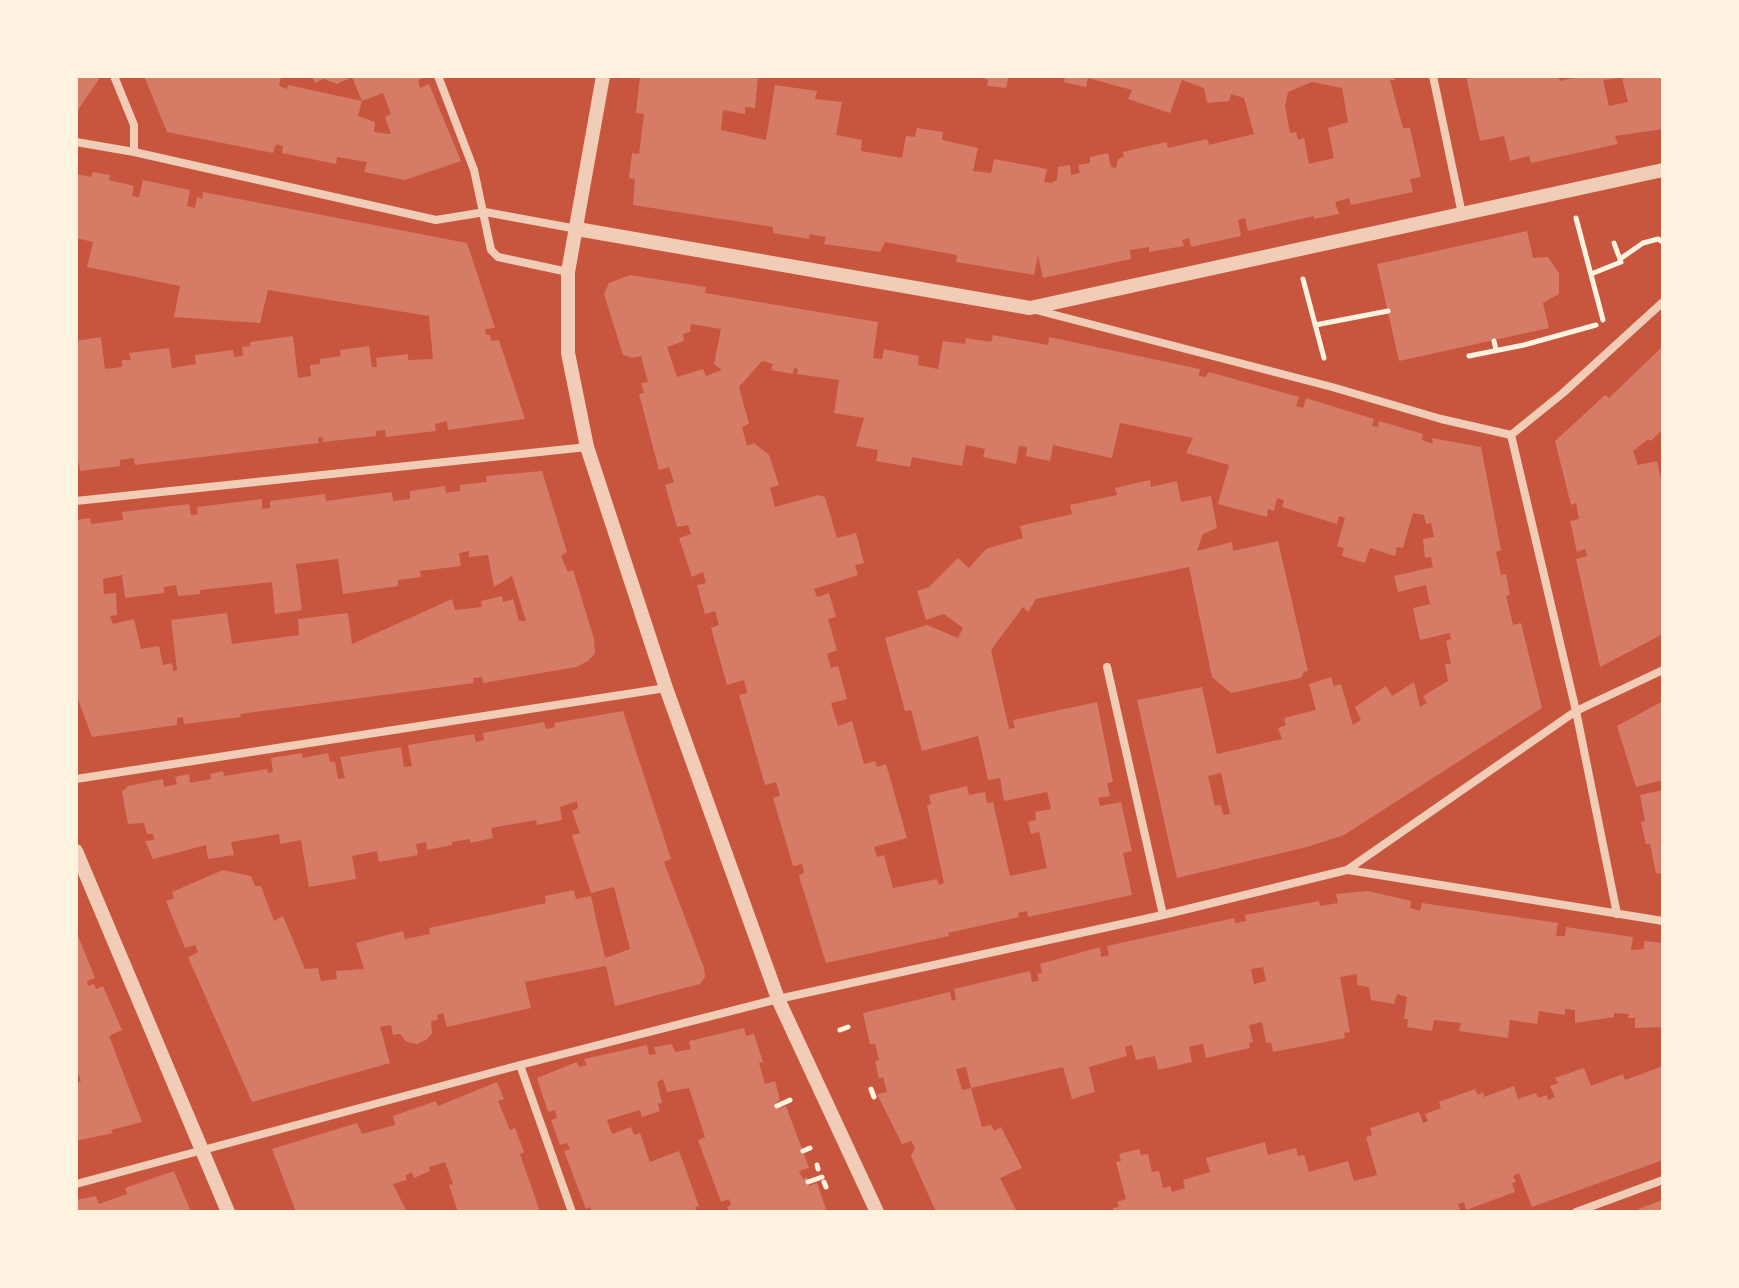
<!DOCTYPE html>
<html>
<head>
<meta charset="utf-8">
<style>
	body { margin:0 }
	#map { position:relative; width:1739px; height:1288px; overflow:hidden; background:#c8553d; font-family:"Open Sans",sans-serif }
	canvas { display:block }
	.frame { position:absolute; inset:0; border:78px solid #fff3e0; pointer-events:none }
</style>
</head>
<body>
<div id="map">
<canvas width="1739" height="1288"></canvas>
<div class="frame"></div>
</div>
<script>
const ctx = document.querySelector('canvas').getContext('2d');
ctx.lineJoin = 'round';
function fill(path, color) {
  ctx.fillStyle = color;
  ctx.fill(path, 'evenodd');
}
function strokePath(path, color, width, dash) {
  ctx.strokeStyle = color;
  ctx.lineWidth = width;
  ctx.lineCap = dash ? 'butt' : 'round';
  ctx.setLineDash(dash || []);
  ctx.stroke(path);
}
fill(new Path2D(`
	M76 76H101L76 113Z
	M144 76 281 77 279 86 287 89 288 85 362 101 358 116 375 122 374 132 391 134 385 117 391 114 383 93 362 101 352 77 337 84 324 79 315 83 312 76H427L418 80 420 88 429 84 461 161 405 180 364 172 367 162 337 157 336 164 282 153 283 146 276 144 273 153 167 132Z
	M640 76H758L755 108 745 107V114L723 110 721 130 766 140 775 85 817 91 815 99 842 102 836 135 862 140 861 151 902 158 906 136 915 137 917 128 943 132 942 140 978 148 973 171 991 173 994 159 1047 169 1044 182 1051 183 1057 180 1058 167 1070 165 1071 175 1080 173 1078 165 1090 163V157L1108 153 1111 167 1116 168 1118 159 1124 157 1123 152 1166 142 1168 148 1207 139 1209 145 1254 134 1244 98 1231 94 1229 101 1207 103 1204 88 1182 80 1170 113 1128 99 1132 90 1088 78 1086 87 1064 82 1065 76H1394L1395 80H1390L1403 128H1410L1421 177 1410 179 1413 192 1351 205 1349 198 1335 202 1339 214 1314 219V216L1248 231 1245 218 1238 220 1241 236 1191 247 1189 238 1182 240 1184 246 1149 252V247L1130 250 1131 259 1043 278 1038 255 1034 275 956 262 957 255 885 242 880 252 824 244 826 237 810 234 809 239 773 233V227L633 205 635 179 629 178 632 153 639 154 644 114 636 113ZM1312 82 1342 88 1348 122 1328 128 1334 158 1309 164 1304 138 1298 140 1296 132 1290 133 1285 106 1288 92Z
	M979 76H1009L1006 88 987 86 988 80Z
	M1466 76H1558L1560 81 1581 76H1663V129L1615 136 1618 144 1531 163 1529 156 1510 161 1504 136 1480 141ZM1622 78 1628 102 1609 106 1603 80Z
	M93 172 110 175 109 180 134 186 132 196 139 197 143 180 190 190 187 206 195 208 197 197 202 199 203 192 467 243 495 328 485 329 486 335H490L491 341 499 340 525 419 448 430 447 421 435 424 436 431 386 437 385 430 376 431V436L323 442V437L318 438 319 443 135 465 134 458 120 460V466L80 471 79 463H76V341L101 337 105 369 122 367V360H131L129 353 169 348 172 368 196 364 195 355 233 350 234 357 243 356 242 347 250 346V342L293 336 298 378 311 376 310 365 320 364V359L341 356 340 350 369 346 372 367H377L376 358 408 354V360L433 359 429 316 268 290 260 323 174 317 180 286 87 267 93 242 76 238V174L91 177Z
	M1527 231 1533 258 1548 257 1559 273V294L1543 303 1549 328 1399 361 1377 264Z
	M630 275 706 287 705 293 878 322 873 358 882 359 884 349 919 356 918 365 938 369 943 341 965 344 966 338 991 342 993 335 1048 345 1049 337 1200 369 1199 376 1205 377 1209 372 1299 397 1296 406 1303 408 1306 398 1374 419 1372 426 1378 427 1379 421 1423 434 1422 440 1433 444 1432 438 1481 447 1501 550 1496 552 1501 575 1506 574 1510 595 1506 596 1513 625 1521 623 1542 708 1344 835 1307 847 1177 878 1137 700 1202 687 1217 754 1282 739 1278 728 1286 725 1284 718 1316 710 1309 684 1331 677 1334 686 1341 684 1353 725 1361 720 1355 707 1386 686 1392 696 1414 682 1420 707 1427 703 1423 696 1448 681 1445 664H1451L1446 641 1451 639 1450 633 1420 640 1413 608 1430 604 1426 585 1398 592 1394 576 1433 567 1431 557 1425 558 1423 539 1434 537 1431 523 1426 524 1424 515 1413 513 1403 548 1397 547 1395 556 1370 548 1365 563 1342 556 1344 548 1337 546 1345 518 1339 516 1337 524 1282 507 1284 500 1277 498 1274 511 1268 509 1267 517 1218 504 1229 465 1186 453 1193 438 1120 423 1112 458 1053 445 1050 461 1026 456 1027 447 1019 446 1016 464 983 457 985 449 966 445 962 466 912 457 910 467 876 461 878 450 856 446 864 418 834 413 839 380 797 374 798 369 794 368 793 374 771 370 773 364 762 361 739 387 749 424 742 427 747 446 754 443 769 455 779 485 770 488 775 507 818 495 825 497 837 538 856 533 864 563 855 565 858 575 814 589 817 597 829 593 836 617 828 619 837 650 827 654 831 668 838 666 847 699 831 703 838 726 852 721 864 764 875 761 877 767 886 764 907 838 874 847 877 857 884 855 893 888 937 879 939 885 944 883 927 805 931 804 929 795 967 786 969 795 985 792 987 803 993 802 1010 876 1047 868 1039 832 1031 834 1028 822 1036 820 1035 812 1051 809 1047 792 1004 801 1000 778 988 780 978 736 922 751 911 710 905 711 885 638 927 625 958 638 963 628 944 614 926 620 917 591 929 587 958 558 969 568 986 549 1023 538 1020 526 1072 514 1070 505 1117 495 1115 488 1150 480 1151 487 1177 481 1181 502 1211 496 1217 528 1203 534 1197 551 1232 542 1233 551 1278 541 1308 671 1304 672 1301 678 1231 693 1212 677 1189 567 1036 599 1028 612 1023 607 991 650 1009 729 1015 728 1013 720 1097 702 1113 782 1107 783 1110 796 1098 798 1100 806 1121 802 1132 851 1123 853 1132 895 1028 917 1027 911 1018 913 1019 917 948 933 949 936 826 963 799 876 804 872 802 864 793 866 773 798 780 796 776 782 765 785 739 695 747 693 744 680 727 685 711 628 719 625 715 611 705 614 697 585 706 583 703 572 692 577 679 538 691 534 688 525 677 527 665 485 674 482 669 467 659 470 639 394 644 393 641 383 648 382 641 356 632 358 623 355 604 294 609 283ZM691 324 721 329 714 364 722 370 706 376 703 369 677 377 667 347 684 341 683 334 690 332ZM1221 773 1230 814 1223 815 1221 805 1215 806 1208 776Z
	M1663 346V429L1651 441 1648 439 1633 451 1638 465 1657 461 1663 490V634L1600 667 1576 559 1587 556 1585 549 1577 552 1570 521 1579 519 1576 503 1571 505 1555 441 1605 395 1609 398Z
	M542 471 567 552 561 556 568 572 573 570 594 639 595 653 588 661 576 667 483 683 482 677 473 678 474 683 240 714 241 717 184 724 183 717 177 718V725L92 737 76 694V520L90 518 91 524 123 520 122 512 189 504 191 515 198 514 197 507 262 499V509L270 508V501L325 494 326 501 392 492 393 501 410 499V491L445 486 446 493 460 491V485L487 482 486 476ZM469 551V557L488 555 494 587 512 576 526 621H519L513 599 503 602 502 596 481 601 482 607 455 610 452 599 352 644 348 613 298 619 299 635 232 644 227 613 171 620 177 670 173 671 172 663 163 665 159 646 141 649 134 619 113 624 110 616 117 615 116 593 104 594 103 579 122 575 125 598 164 593V587L176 585 178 596 200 594V590L272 582 275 614 302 610 296 564 338 559 343 594 398 586V580L421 577 420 571 461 566 459 553Z
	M1663 701V780L1636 787 1617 726Z
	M623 711 671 859 664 862 704 968 705 977 700 984 615 1006 606 966 525 982 531 1008 447 1027 443 1013 437 1015 438 1020 431 1021 432 1033 426 1040 417 1044 407 1042 400 1034 393 1035 391 1025 380 1027 390 1063 252 1102 188 957 198 952 195 945 185 948 166 901 174 898 172 892 223 870 251 876 255 886H261L274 921 283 916 305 969 318 968 321 981 337 979 336 971 364 969 356 943 403 931 405 939 430 934 429 928 546 903 545 896 574 890 576 899 591 896 605 958 630 949 614 887 591 893 572 835 580 833 572 811 578 808 577 801 560 807 562 820 537 825 536 820 491 828 493 838 470 843V839L452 842V845L427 850 426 842 416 844 418 855 379 862 377 851 352 856 356 879 309 887 301 840 280 844 279 834 231 842 234 855 208 859 206 845 153 859 145 841 154 840 153 834H147L144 823 128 824 122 792 128 786 163 779 164 787 177 784 175 777 189 774 190 783 211 779 210 774 223 771 224 776 267 769 268 773 273 772 271 758 302 753 303 758 328 753 330 762H335L338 779 345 778 340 757 401 747 404 767 412 766 408 745 474 734 476 742 484 740 483 733 544 722 546 729 555 727 554 723Z
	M1663 790V874L1656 873 1650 844H1646L1641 822 1645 821 1640 795Z
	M1368 891 1411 901 1410 908 1420 911 1422 903 1558 923 1556 936H1565L1566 927 1633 937 1631 950 1644 949V941L1663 943V1027L1635 1028V1018H1628L1629 1014 1614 1013V1017L1575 1023V1010L1565 1009V1015L1539 1011 1537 1024 1510 1020 1508 1038 1459 1031 1461 1023 1434 1020 1432 1031 1407 1027 1408 1019H1404L1407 997 1397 994 1394 1004 1371 1000 1369 987 1357 985V974L1340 977 1350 1032 1344 1033 1345 1038 1273 1052 1271 1042 1266 1043 1262 1022 1249 1025 1253 1042 1249 1043 1250 1048 1206 1058 1203 1044 1196 1045 1189 1047 1192 1062 1158 1070 1155 1056 1136 1060 1132 1045 1125 1047 1127 1056 1089 1067 1095 1092 1072 1099 1063 1067 971 1088 966 1067 956 1069 962 1090 971 1088 982 1127 991 1125 994 1131 1001 1127 1022 1168 1000 1178 1017 1212H936L911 1156 915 1148 911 1141 902 1144 877 1094 887 1092 883 1077 879 1079 875 1061 879 1060 875 1044H870L863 1013 950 992 952 1001 956 999 954 989 1030 971 1032 982 1039 981 1037 974 1042 973 1040 964 1100 947 1101 957 1109 955 1107 946 1234 918 1235 923 1246 921 1245 915 1319 901 1320 906 1338 903 1336 894ZM1263 967 1266 981 1254 984 1251 969Z
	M76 931 95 978 87 981 88 986 94 984 96 989 103 986 122 1030 109 1036 142 1122 111 1130 113 1133 76 1141V1083L81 1081 76 1068Z
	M744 1028 746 1036 754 1034 763 1062 759 1063 765 1084 775 1081 780 1100 776 1103 778 1109 786 1106 809 1168 799 1171 803 1179 807 1177 809 1186 817 1183 827 1212H729L727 1207 731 1205 729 1199 721 1202 698 1140 705 1137 689 1088 667 1092 663 1079 657 1082 662 1103 658 1104 660 1111 642 1117 640 1110 607 1120 612 1134 631 1127 634 1135 640 1133 650 1162 679 1151 699 1206 695 1207 697 1212H592L590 1207 586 1209 564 1151 570 1149 567 1143 560 1145 551 1120 557 1118 555 1110 548 1112 537 1078 577 1062 579 1067 587 1065 584 1059 647 1045 649 1055 656 1054 654 1047 672 1044 675 1052 691 1049 689 1041Z
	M1663 1066V1160L1532 1207 1519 1173 1513 1176 1516 1182 1512 1183 1515 1192 1466 1210 1464 1202 1458 1204 1461 1212H1114L1113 1208 1119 1207 1117 1202 1126 1199 1116 1162 1121 1161 1119 1154 1139 1149 1141 1155 1148 1154 1152 1172 1159 1171 1163 1188 1170 1186 1172 1192 1185 1188 1183 1180 1210 1172 1206 1158 1265 1142 1268 1155 1296 1148 1298 1156 1304 1155 1309 1172 1348 1161 1354 1181 1377 1175 1366 1137 1372 1135 1370 1128 1419 1112 1423 1123 1428 1121 1425 1114 1441 1108 1439 1102 1475 1089 1478 1095 1483 1092 1484 1097 1514 1086 1518 1099 1536 1093 1538 1098 1547 1095 1548 1100 1555 1097 1550 1086 1558 1083 1555 1078 1584 1068 1591 1086 1623 1074 1625 1080Z
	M497 1082 504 1099 498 1101 510 1130 515 1128 524 1152 520 1154 540 1212H458L449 1185 453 1184 445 1162 429 1167 430 1171 414 1178 412 1172 406 1175V1180L393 1184 407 1212H296L272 1149 357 1123 362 1134 395 1125 393 1116 436 1101 438 1106Z
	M174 1171 191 1212H76V1200L96 1196 99 1204 127 1194 125 1188Z
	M1662 1200 1663 1212H1631Z`), '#d67c66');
strokePath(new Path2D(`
	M1576 218 1603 320
	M1620 259 1643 243 1658 239 1663 242
	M1591 274 1621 262 1614 243
	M1303 279 1324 358
	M1315 325 1388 311
	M1494 341 1496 350
	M1469 356 1524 345 1596 325
	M840 1030 848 1027
	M871 1089 874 1097
	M777 1106 790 1100
	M803 1151 810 1148
	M817 1165 818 1169
	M808 1182 822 1177
	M824 1182 826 1187`), '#fff3e0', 5);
strokePath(new Path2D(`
	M114 76 134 125V152
	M438 76 474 170 491 250 498 257 568 272
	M1433 76 1462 214
	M76 142 134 152 436 220 485 212 577 229
	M1036 310 1332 387 1441 419 1511 435
	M1511 435 1576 711 1617 914
	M1511 435 1563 393 1663 302
	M76 501 587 447
	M1107 667 1163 915
	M76 779 666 688
	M1348 870 1663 921
	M520 1065 572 1212
	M76 1184 520 1065 778 999 1163 915 1347 870 1576 711 1663 670
	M1576 1212 1663 1180`), '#f1ccb7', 8);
strokePath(new Path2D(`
	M603 76 568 272V353L587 447 666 688 778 999 877 1212
	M577 229 1030 308 1663 170
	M76 851 228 1212`), '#f1ccb7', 14);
</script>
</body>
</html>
